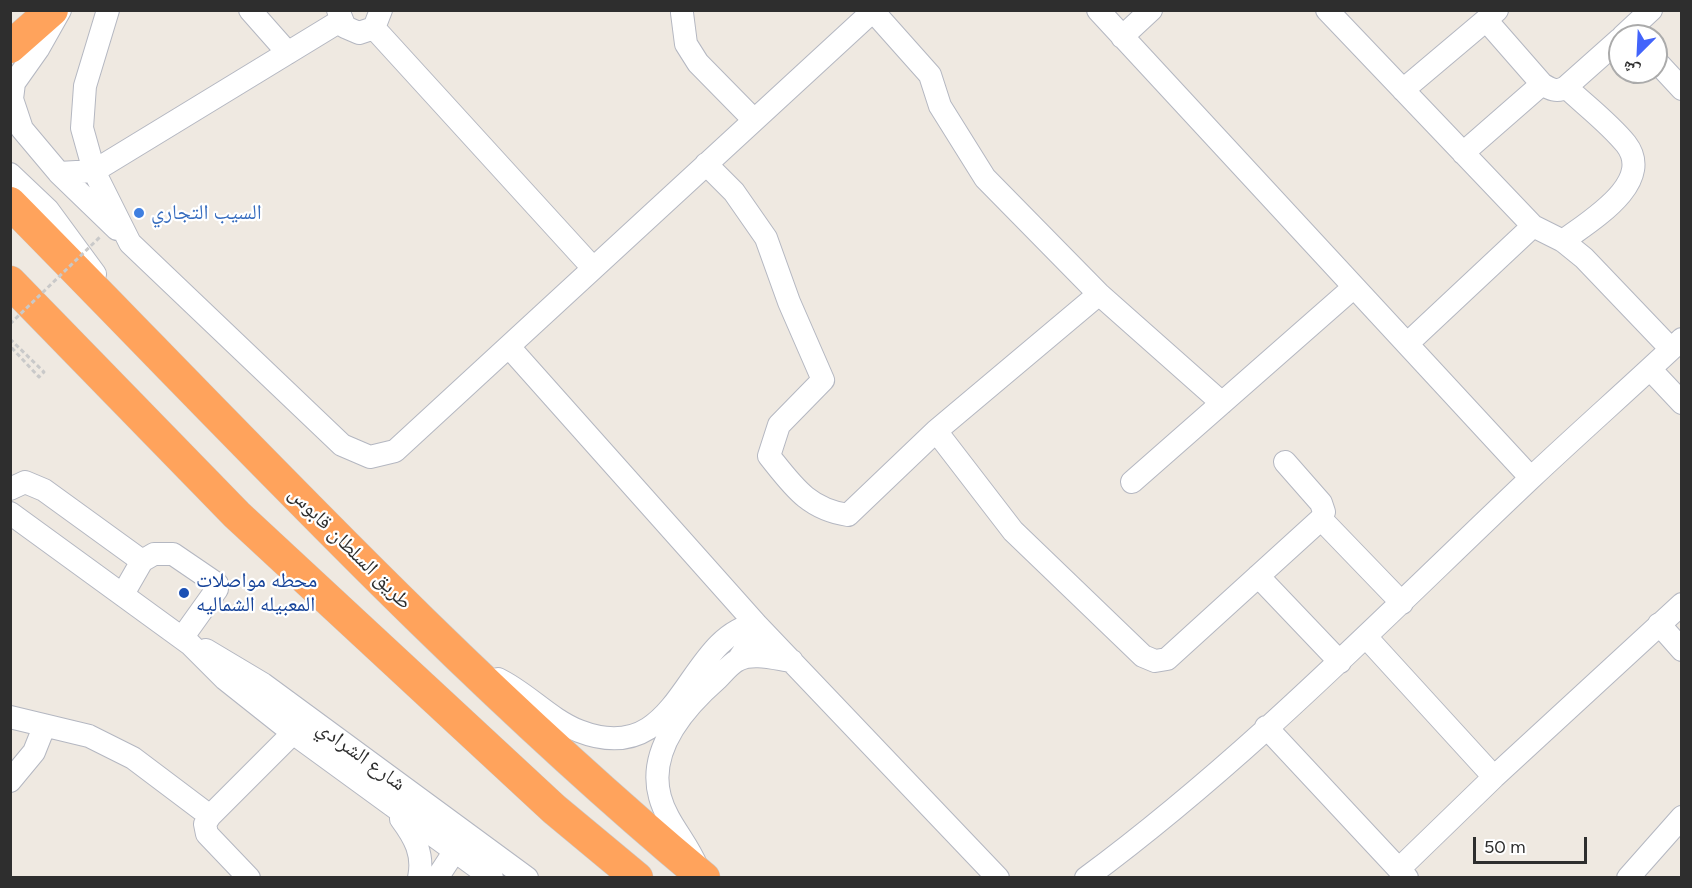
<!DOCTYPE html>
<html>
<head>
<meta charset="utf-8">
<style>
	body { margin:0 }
	#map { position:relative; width:1692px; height:888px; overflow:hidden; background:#efe9e1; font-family:Figtree,"Noto Naskh Arabic",sans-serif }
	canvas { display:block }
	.frame { position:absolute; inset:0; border:12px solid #2e2e2e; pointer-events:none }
	.north { position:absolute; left:1608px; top:24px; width:60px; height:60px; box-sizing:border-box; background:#fff; border:2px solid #ababab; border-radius:50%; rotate:204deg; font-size:16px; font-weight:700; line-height:24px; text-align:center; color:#2e2e2e }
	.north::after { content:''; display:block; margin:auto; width:21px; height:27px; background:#4264fb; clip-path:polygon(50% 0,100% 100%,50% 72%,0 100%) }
	.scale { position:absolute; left:1473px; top:837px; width:114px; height:27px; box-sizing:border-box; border:3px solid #2e2e2e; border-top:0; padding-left:8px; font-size:18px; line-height:21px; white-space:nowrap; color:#2e2e2e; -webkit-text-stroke:4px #fff; paint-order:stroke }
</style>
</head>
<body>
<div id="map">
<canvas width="1692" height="888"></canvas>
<div class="frame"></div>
<div class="north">ش</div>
<div class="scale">50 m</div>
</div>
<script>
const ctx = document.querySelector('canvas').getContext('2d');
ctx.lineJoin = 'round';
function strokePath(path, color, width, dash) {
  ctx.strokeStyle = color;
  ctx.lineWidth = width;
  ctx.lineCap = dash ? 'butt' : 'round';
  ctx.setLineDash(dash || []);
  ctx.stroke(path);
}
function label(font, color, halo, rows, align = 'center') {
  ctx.font = font + ' Figtree,"Noto Naskh Arabic",sans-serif';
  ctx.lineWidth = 4.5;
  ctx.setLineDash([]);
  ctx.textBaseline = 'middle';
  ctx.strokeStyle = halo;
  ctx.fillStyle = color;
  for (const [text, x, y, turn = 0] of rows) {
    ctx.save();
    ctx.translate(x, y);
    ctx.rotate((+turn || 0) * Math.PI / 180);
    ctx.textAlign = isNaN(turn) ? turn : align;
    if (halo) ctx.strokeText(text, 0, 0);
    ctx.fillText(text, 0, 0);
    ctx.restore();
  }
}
const minor = new Path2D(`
	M60 10 38 49 14 83 12 99 22 129 59 173 117 229
	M108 10 85 86 82 128 94 171 130 243 342 445 370 457 395 451 874 10
	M250 10 288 53
	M338 10 345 27 359 33 374 28 381 10
	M1098 10 1531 478
	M1327 10 1533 226 1563 241 1584 258 1671 349
	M1497 10 1486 20 1542 84C1550 89 1557 93 1566 87L1620 39
	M873 11 930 75 940 106 985 178 1099 294 1222 403
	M682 13 686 44 698 63 754 120
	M374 28 593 268
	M1623 36 1651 10
	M1122 37 1151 10
	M1656 61 1682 89
	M1403 90 1486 20
	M1463 153 1542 84
	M706 164 734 192 766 238 789 302 823 380 779 425 769 456C793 486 808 509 848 515L936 431 1099 294
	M59 173 94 171 340 21
	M10 174 48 210 95 274
	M1563 241C1588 222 1656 183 1626 144 1609 123 1585 105 1566 87
	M1407 344 1533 226
	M510 348 756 624 998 878
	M1650 369 1682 403
	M936 431 1013 531 1143 656 1155 661 1167 659 1321 519 1324 512 1321 503 1285 462
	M1132 482 1354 287
	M10 489 25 482 44 490 142 561 123 594
	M10 513 190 644 225 679 293 733 492 878
	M1321 519 1402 603
	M142 561 154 554H173L217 584V589L182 638
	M1258 576 1340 662
	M1659 624 1682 650
	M1367 638 1494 777
	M206 650 263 684 527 878
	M498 679C527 693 549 719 579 731 682 771 684 637 756 624L755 635 738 660
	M10 717 89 736 133 758 210 816
	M1266 727 1407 878
	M10 781 34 752 44 727
	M401 819C415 838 424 854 419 878
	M697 867C687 842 667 823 660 797 647 750 685 707 717 679 723 673 730 664 738 660 753 652 776 659 792 661
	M1399 869 1494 777 1682 604
	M249 878 207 834 205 824 210 816 293 733
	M437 878 462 840
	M1086 878C1247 759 1386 615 1531 478 1581 431 1632 386 1682 339
	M1628 878 1682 817`);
const highway = new Path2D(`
	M10 47 52 10
	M10 203C236 432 456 671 704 878
	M10 282 237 515 554 809 637 878`);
strokePath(minor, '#b4b7c1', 24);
strokePath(highway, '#c9c9c9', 33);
strokePath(new Path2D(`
	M10 339 44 372 39 377 10 346`), '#c9c9c9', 3, [4.5, 3]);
strokePath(minor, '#fff', 22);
strokePath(highway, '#ffa35c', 32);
strokePath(new Path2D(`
	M10 324 101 236`), '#c9c9c9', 3, [4.5, 3]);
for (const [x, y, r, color] of [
	[139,213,6,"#3f7fe0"],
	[184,593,6,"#1a4fb4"]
]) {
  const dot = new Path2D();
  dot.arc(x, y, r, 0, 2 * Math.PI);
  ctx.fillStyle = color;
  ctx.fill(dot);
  strokePath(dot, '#fff', 2);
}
label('21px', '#366cbe', '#fff', [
	["السيب التجاري",151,213]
], 'left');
label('21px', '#2e2e2e', '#fff', [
	["طريق السلطان قابوس",350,548,45],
	["شارع الشرادي",361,756,36]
]);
label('21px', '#164399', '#fff', [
	["محطه مواصلات",196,581],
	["المعبيله الشماليه",196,605]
], 'left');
</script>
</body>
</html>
